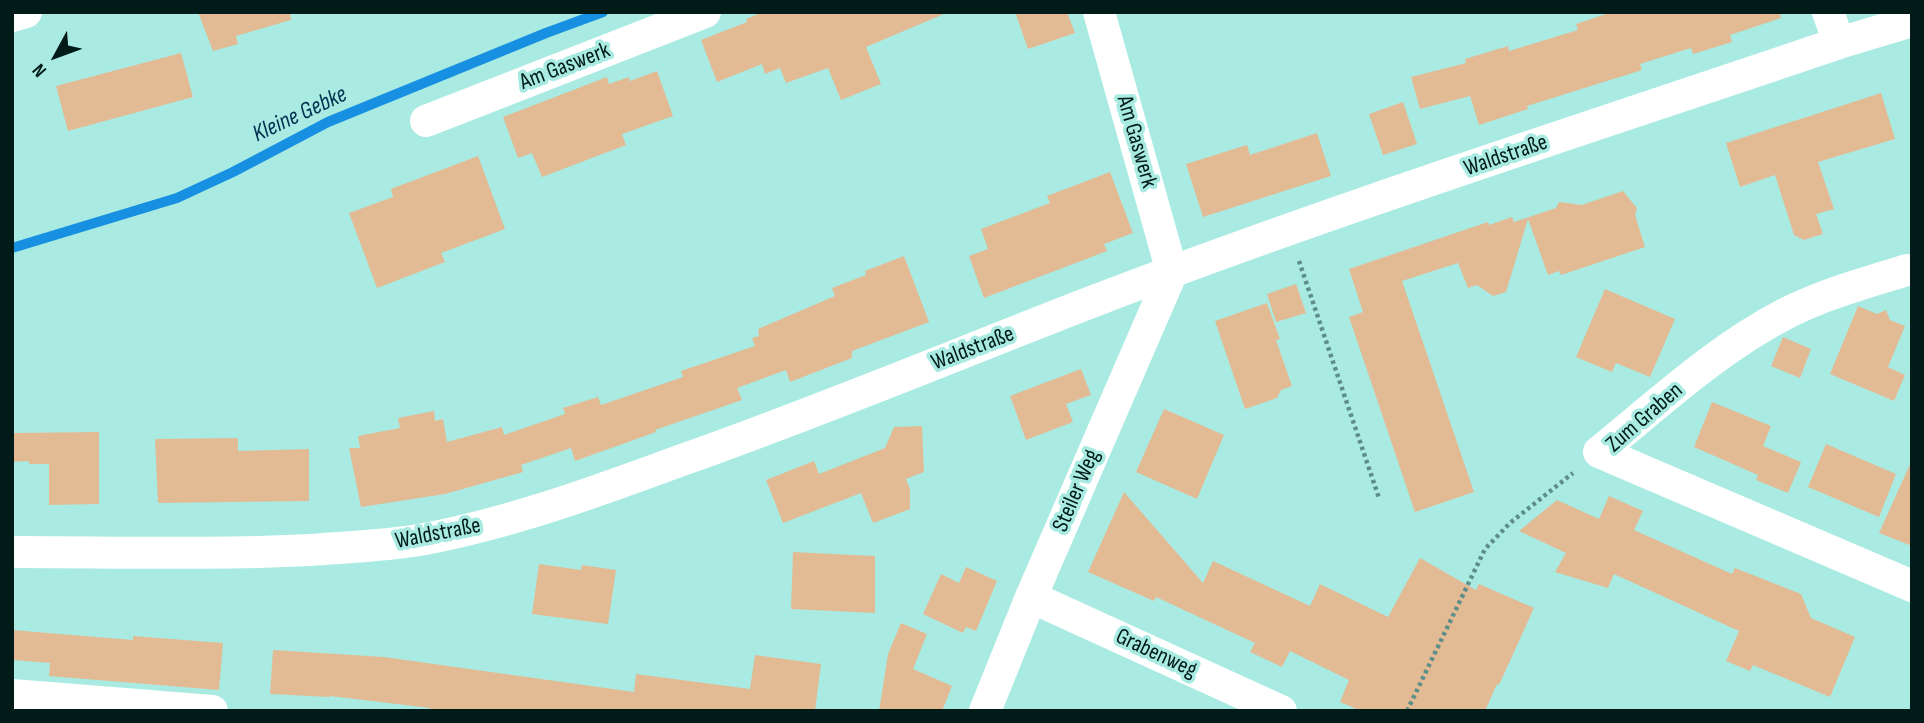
<!DOCTYPE html>
<html>
<head>
<meta charset="utf-8">
<style>
	body { margin:0 }
	#map { position:relative; width:1924px; height:723px; overflow:hidden; background:#a9ebe2; font-family:"Sofia Sans Condensed",sans-serif }
	canvas { display:block }
	.frame { position:absolute; inset:0; border:14px solid #011b18; pointer-events:none }
	.north { position:absolute; left:21px; top:21px; width:70px; height:70px; -webkit-text-stroke:5px #a9ebe2; paint-order:stroke; rotate:229deg; font-size:19px; font-weight:700; line-height:28px; text-align:center; color:#011b18 }
	.north::after { content:''; display:block; margin:auto; width:24px; height:32px; background:#011b18; clip-path:polygon(50% 0,100% 100%,50% 72%,0 100%) }
</style>
</head>
<body>
<div id="map">
<canvas width="1924" height="723"></canvas>
<div class="frame"></div>
<div class="north">N</div>
</div>
<script>
const ctx = document.querySelector('canvas').getContext('2d');
ctx.lineJoin = 'round';
function strokePath(path, color, width, dash) {
  ctx.strokeStyle = color;
  ctx.lineWidth = width;
  ctx.lineCap = dash ? 'butt' : 'round';
  ctx.setLineDash(dash || []);
  ctx.stroke(path);
}
function fill(path, color) {
  ctx.fillStyle = color;
  ctx.fill(path, 'evenodd');
}
function label(font, color, halo, rows, align = 'center') {
  ctx.font = font + ' "Sofia Sans Condensed",sans-serif';
  ctx.lineWidth = 7;
  ctx.setLineDash([]);
  ctx.textBaseline = 'middle';
  ctx.strokeStyle = halo;
  ctx.fillStyle = color;
  for (const [text, x, y, turn = 0] of rows) {
    ctx.save();
    ctx.translate(x, y);
    ctx.rotate((+turn || 0) * Math.PI / 180);
    ctx.textAlign = isNaN(turn) ? turn : align;
    if (halo) ctx.strokeText(text, 0, 0);
    ctx.fillText(text, 0, 0);
    ctx.restore();
  }
}
strokePath(new Path2D(`
	M12 248 177 198 233 172 328 122 546 33 603 12`), '#1790e1', 10);
fill(new Path2D(`
	M198 12H290L291 20 236 36 238 44 213 51Z
	M763 12H943L944 14 866 47 881 84 841 100 828 68 786 83 780 68 765 74 762 64 717 82 701 40 747 22 746 19Z
	M1015 12H1067L1075 33 1028 49Z
	M1612 12H1780L1781 18 1730 35 1732 42 1693 54 1691 48 1640 64 1642 70 1527 106 1528 109 1479 125 1470 96 1420 109 1411 77 1466 63 1465 59 1508 46 1509 51 1578 30 1576 24Z
	M181 53 193 97 68 131 56 86Z
	M657 71 673 116 622 134 626 145 542 177 532 153 518 158 503 117 607 77 609 84 629 77 630 81Z
	M1881 93 1895 139 1818 162 1834 209 1816 214 1823 234 1804 240 1794 235 1775 175 1740 187 1726 143Z
	M1403 102 1417 144 1383 155 1369 114Z
	M1317 133 1331 176 1203 217 1186 164 1247 145 1250 155Z
	M478 156 505 229 441 253 445 262 377 288 349 213 393 197 391 189Z
	M1110 172 1133 233 1104 244 1107 251 984 298 969 256 988 249 981 229 1050 203 1047 196Z
	M1623 191 1637 208 1635 215 1645 247 1561 275 1559 271 1548 275 1528 219 1506 292 1493 296 1477 285 1468 288 1458 263 1402 281 1474 492 1415 512 1349 317 1363 312 1349 269 1488 222 1489 225 1512 217 1514 222 1556 208 1559 202 1582 205Z
	M904 256 929 322 852 351V358L790 382 786 370 737 388 742 400 655 430 656 432 575 461 571 448 521 465 523 472 445 494 361 507 349 448H360L358 436 400 428 398 418 434 411 435 421 443 419 447 442 502 427 504 435 565 414 563 408 598 397 601 405 683 377 681 371 755 346 752 338 759 336 758 329 835 296 832 288 866 275 865 271Z
	M1296 284 1306 313 1276 322 1267 294Z
	M1605 289 1675 319 1650 377 1616 363 1612 372 1576 357Z
	M1267 303 1280 339 1276 340 1292 386 1281 390 1277 398 1245 409 1215 321Z
	M1858 306 1877 314 1886 310 1890 320 1905 326 1888 367 1905 375 1894 401 1830 374Z
	M1783 337 1811 349 1800 378 1771 366Z
	M1081 369 1091 395 1066 404 1073 422 1026 440 1010 396Z
	M1712 402 1771 426 1763 446 1801 462 1788 493 1756 480 1758 475 1694 447Z
	M1164 409 1224 435 1197 499 1136 472Z
	M922 426 924 472 906 479 910 489V509L873 523 861 493 783 523 766 480 814 461 819 474 885 448 894 427Z
	M99 432V504L49 505V464H29V461L12 462V433Z
	M238 438V451L309 449V501L158 503 155 439Z
	M1826 444 1896 474 1879 517 1808 487Z
	M1912 460V546L1879 533Z
	M1124 492 1203 583 1213 561 1310 606 1320 584 1388 617 1420 558 1476 590 1479 584 1534 608 1499 685 1497 684 1485 711H1361L1340 702 1349 680 1290 651 1282 667 1250 652 1255 643 1156 597 1154 601 1088 572Z
	M1609 496 1643 511 1634 530 1732 574 1735 568 1801 594 1811 618 1855 637 1830 697 1753 665 1750 671 1726 661 1739 631 1614 574 1608 588 1555 572 1566 553 1519 531 1557 500 1599 519Z
	M793 552 875 556V613L791 609Z
	M539 564 581 570 582 565 616 570 608 624 532 614Z
	M966 567 997 581 976 631 966 627 963 633 923 614 941 574 959 583Z
	M901 623 927 634 913 669 952 686 942 711H879L888 654Z
	M12 630 133 640V636L223 643 219 690 49 676 50 663 12 660Z
	M273 650 384 657 634 692 636 674 750 689 755 655 821 664 815 711H430V708L330 696V697L270 694Z`), '#e2bb95');
strokePath(new Path2D(`
	M1299 261 1379 498
	M1407 711 1485 549 1510 523 1573 473`), '#5e8e88', 4.5, [3.5, 3.5]);
strokePath(new Path2D(`
	M1828 12 1839 43
	M12 16 26 12
	M426 121 705 12
	M1907 270C1865 283 1824 294 1785 314 1717 349 1658 404 1599 452L1912 586
	M12 552C112 552 211 555 310 550 348 547 387 546 425 539 513 522 598 491 682 460 821 411 957 354 1094 301 1340 207 1591 127 1839 43L1912 21
	M1031 597 1281 711
	M12 695 212 711
	M985 711 1031 597 1172 272 1099 12`), '#fff', 32);
label('23px', '#011b18', '#a9ebe2', [
	["Am Gaswerk",565,67,-21],
	["Am Gaswerk",1136,142,74],
	["Waldstraße",1506,156,-19],
	["Waldstraße",973,349,-21],
	["Zum Graben",1645,418,-41],
	["Steiler Weg",1077,491,-67],
	["Waldstraße",438,534,-11],
	["Grabenweg",1156,654,25]
]);
label('italic 24px', '#023050', '#a9ebe2', [
	["Kleine Gebke",300,115,-25]
]);
</script>
</body>
</html>
